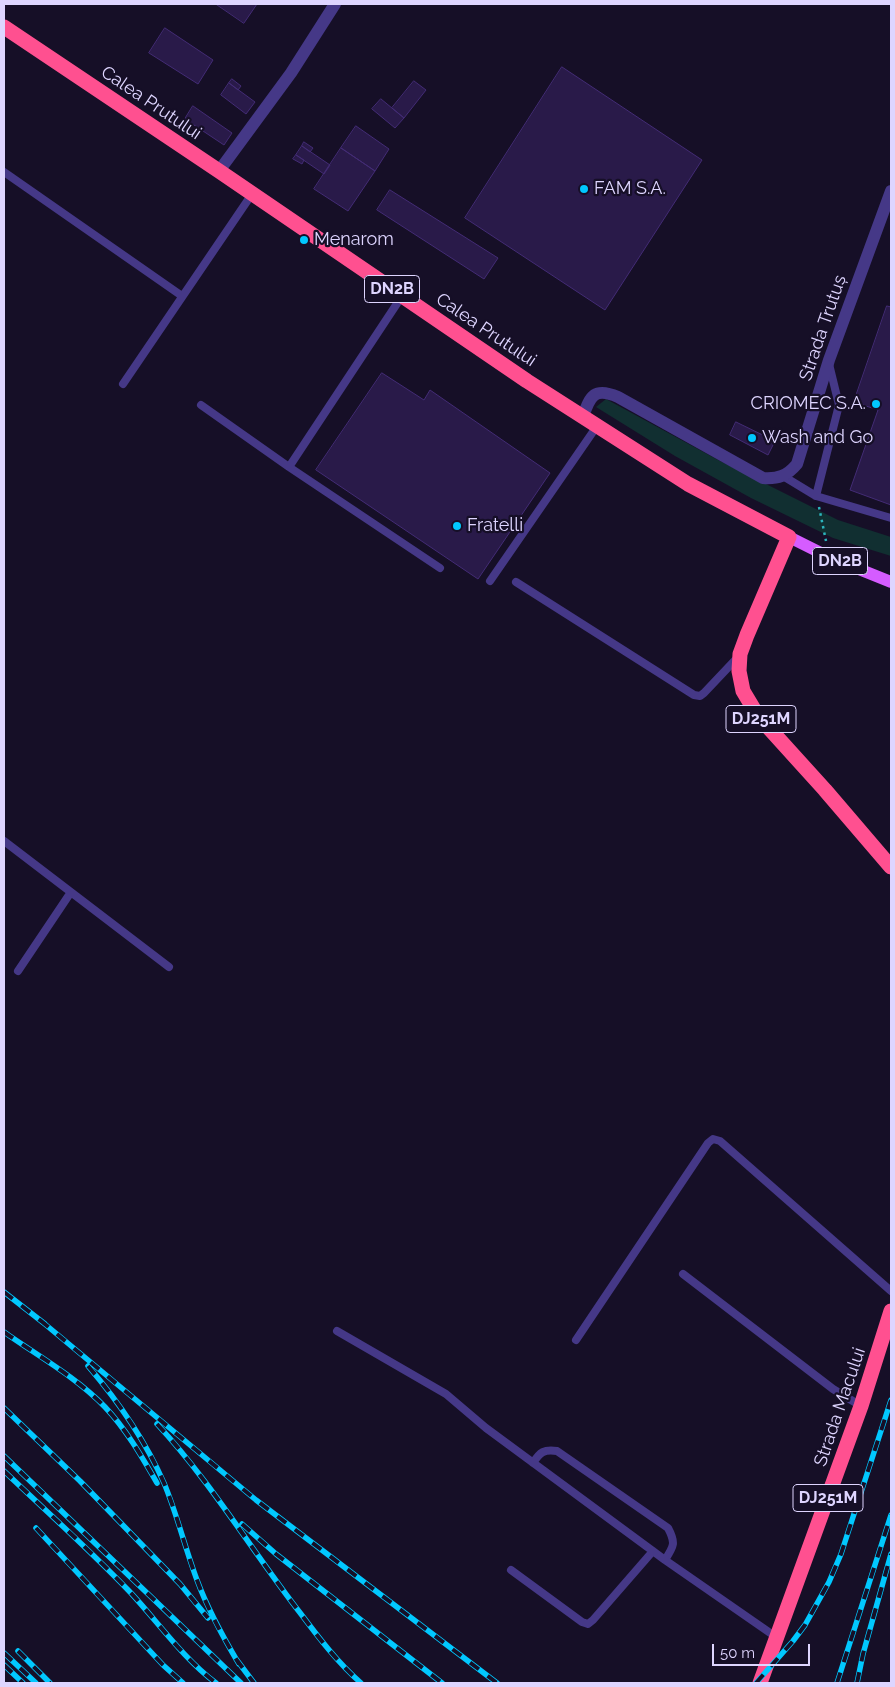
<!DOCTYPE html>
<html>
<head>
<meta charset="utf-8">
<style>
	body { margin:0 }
	#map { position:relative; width:895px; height:1687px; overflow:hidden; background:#160f27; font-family:Raleway,sans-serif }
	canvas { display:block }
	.frame { position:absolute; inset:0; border:5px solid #ded5ff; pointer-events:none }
	.scale { position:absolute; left:712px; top:1644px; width:98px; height:22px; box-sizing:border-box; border:2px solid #ded5ff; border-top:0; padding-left:6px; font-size:15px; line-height:18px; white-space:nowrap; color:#ded5ff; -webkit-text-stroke:4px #160f27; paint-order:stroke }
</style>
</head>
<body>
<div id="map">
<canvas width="895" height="1687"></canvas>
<div class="frame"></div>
<div class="scale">50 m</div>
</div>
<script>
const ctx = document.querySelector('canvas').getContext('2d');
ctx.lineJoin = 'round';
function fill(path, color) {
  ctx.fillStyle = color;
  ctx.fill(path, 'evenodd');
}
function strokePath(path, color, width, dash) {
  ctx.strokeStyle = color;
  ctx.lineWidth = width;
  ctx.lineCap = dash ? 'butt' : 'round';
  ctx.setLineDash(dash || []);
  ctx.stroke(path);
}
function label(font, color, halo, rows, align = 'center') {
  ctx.font = font + ' Raleway,sans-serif';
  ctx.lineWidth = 4.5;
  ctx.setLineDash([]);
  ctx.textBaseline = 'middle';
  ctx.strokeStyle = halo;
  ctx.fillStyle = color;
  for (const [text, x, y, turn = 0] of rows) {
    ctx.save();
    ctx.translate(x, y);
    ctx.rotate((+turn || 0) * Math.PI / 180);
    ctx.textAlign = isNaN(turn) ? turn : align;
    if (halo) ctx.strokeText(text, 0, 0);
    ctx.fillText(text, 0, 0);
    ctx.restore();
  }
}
fill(new Path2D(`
	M606 399 720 461 838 520 891 537V556L833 538 751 498 675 456 596 407Z`), '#112f31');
const building = new Path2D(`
	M216 4H257L244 23Z
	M165 28 213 60 198 84 149 53Z
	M562 67 702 160 605 310 465 218Z
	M232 79 241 86 238 90 229 83Z
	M414 81 426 90 404 118 392 108Z
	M229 83 255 102 246 114 221 95Z
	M381 99 404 118 395 128 372 109Z
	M193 106 232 133 224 145 185 119Z
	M356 126 389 149 375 171 341 148Z
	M304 142 313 148 310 152 302 146Z
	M302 146 330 165 324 174 296 155Z
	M341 148 375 171 348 211 314 189Z
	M296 155 304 160 302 164 293 159Z
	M390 190 498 258 484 279 377 210Z
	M887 306 891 307V505L850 490 878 410 854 402Z
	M382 373 424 400 430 390 550 473 478 579 316 470Z
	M736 422 775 441 768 455 730 435Z`);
fill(building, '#291a49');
strokePath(building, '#432c75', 1);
strokePath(new Path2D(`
	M819 507 826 541`), '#2cb4bc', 2.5, [2.5, 4]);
strokePath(new Path2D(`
	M4 172 182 296
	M123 384 252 194
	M201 405 289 467 440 568
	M289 467 402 296
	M783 476 816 496 891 518
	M816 496 839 405 829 364
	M490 581 597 426
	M516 582 694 695 700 696 704 693 739 656
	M4 841 169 967
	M18 971 71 892
	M683 1274 833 1389 861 1406
	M337 1331 446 1394 486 1428 665 1560 776 1637
	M576 1340 708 1143 713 1139 720 1141 891 1291
	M533 1463C540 1452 544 1449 557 1451L668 1528C676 1543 674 1546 665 1560
	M511 1570 582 1622 588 1624 593 1620 653 1551`), '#453887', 8);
strokePath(new Path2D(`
	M219 171 291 73 335 4
	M583 417C590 395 595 387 618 397L763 478C778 479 787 476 797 464L829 360 891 191`), '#453887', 12);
strokePath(new Path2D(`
	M789 537 829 557 891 582`), '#d55cff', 12);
strokePath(new Path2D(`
	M4 27 219 171 527 381 688 484 789 537 747 635 740 654 739 671 743 691 758 716 825 790 891 867
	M760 1683 861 1406 891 1311`), '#ff5090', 15);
const rail = new Path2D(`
	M4 1292 45 1324
	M40 1320 256 1500 497 1683
	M4 1332C38 1356 76 1377 105 1407 126 1429 142 1457 157 1483
	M88 1366C118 1401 145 1440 164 1483 177 1514 185 1548 197 1580 208 1610 223 1637 239 1664
	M4 1408 80 1481 180 1584 208 1618
	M157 1424C211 1482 252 1551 301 1614 319 1638 338 1663 361 1683
	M4 1456 241 1683
	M4 1471C46 1511 90 1550 130 1592 158 1622 183 1658 216 1683
	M242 1524 276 1554 442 1683
	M36 1528 163 1665 183 1683
	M18 1651 50 1683
	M4 1653 36 1683
	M236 1659 254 1683
	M4 1665 23 1683
	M756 1683 793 1641 805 1625 829 1582 841 1554 891 1400
	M837 1683 891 1515
	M857 1683 863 1654 891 1554`);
strokePath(rail, '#01c8ff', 5.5);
strokePath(rail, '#160f27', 4, [11]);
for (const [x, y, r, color] of [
	[584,189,5,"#01c8ff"],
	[304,240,5,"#01c8ff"],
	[876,404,5,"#01c8ff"],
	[752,438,5,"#01c8ff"],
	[457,526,5,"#01c8ff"]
]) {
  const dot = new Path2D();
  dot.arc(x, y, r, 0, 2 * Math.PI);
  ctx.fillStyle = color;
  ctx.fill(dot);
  strokePath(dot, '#160f27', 2);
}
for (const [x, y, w] of [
	[392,289,55],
	[840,561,55],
	[761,719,70],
	[828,1498,70]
]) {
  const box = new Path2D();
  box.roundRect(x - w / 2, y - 13.5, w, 27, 4);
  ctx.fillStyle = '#160f27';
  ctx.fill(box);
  strokePath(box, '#ded5ff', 1);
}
label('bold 16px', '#ded5ff', null, [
	["DN2B",392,289],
	["DN2B",840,561],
	["DJ251M",761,719],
	["DJ251M",828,1498]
]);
label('18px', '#ded5ff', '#160f27', [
	["Calea Prutului",151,103,34],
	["Strada Trutuș",823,328,-71],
	["Calea Prutului",486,330,34],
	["Strada Macului",840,1407,-71]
]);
label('18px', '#ded5ff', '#160f27', [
	["FAM S.A.",594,189],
	["Menarom",314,240],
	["CRIOMEC S.A.",866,404,"right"],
	["Wash and Go",762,438],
	["Fratelli",467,526]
], 'left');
</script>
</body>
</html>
